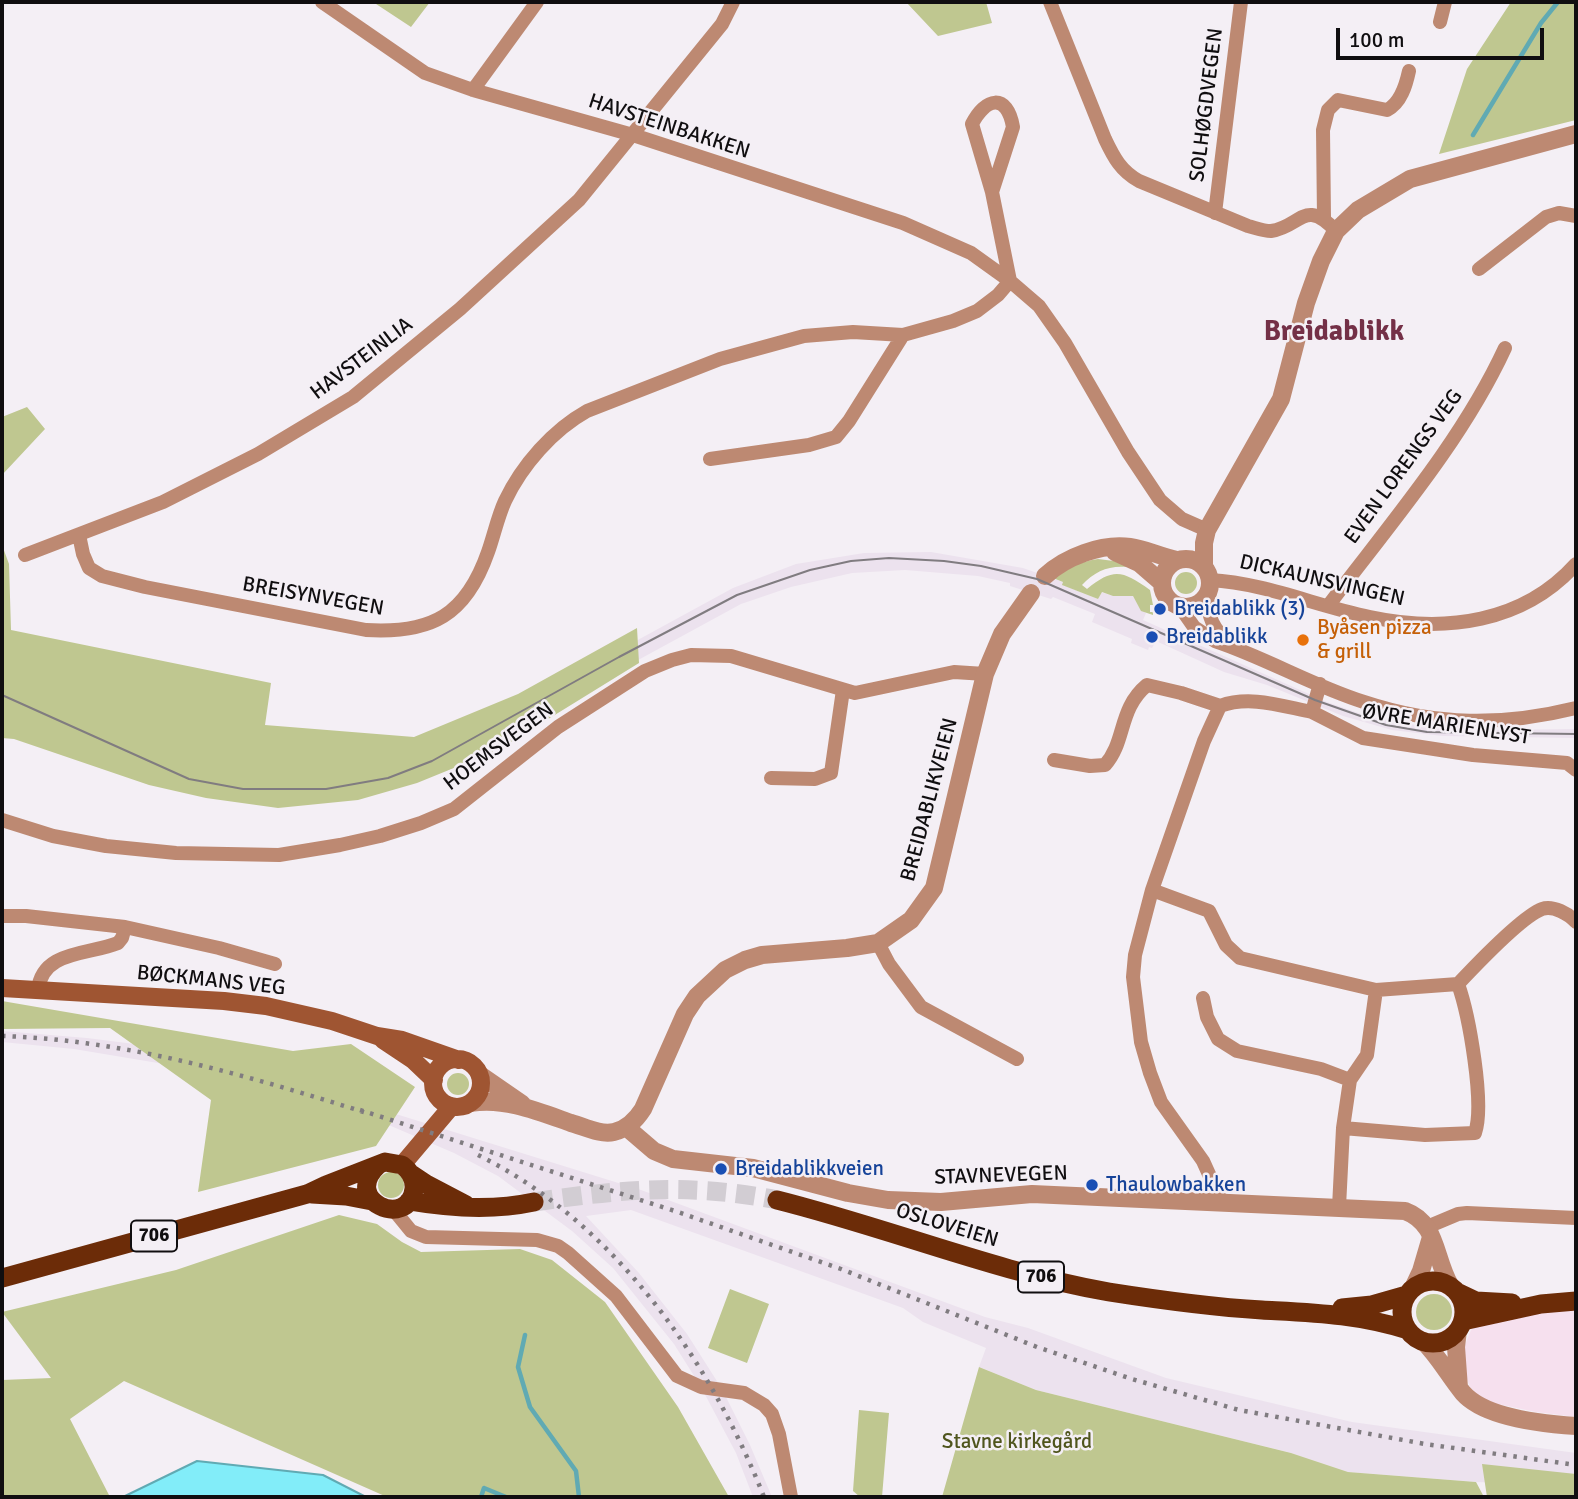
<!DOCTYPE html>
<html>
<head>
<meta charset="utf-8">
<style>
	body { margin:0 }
	#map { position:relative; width:1578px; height:1499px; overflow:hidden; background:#f4eff5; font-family:Signika,sans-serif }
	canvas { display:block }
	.frame { position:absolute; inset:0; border:4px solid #100e10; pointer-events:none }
	.scale { position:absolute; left:1336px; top:28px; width:208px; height:32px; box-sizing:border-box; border:4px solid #100e10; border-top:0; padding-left:9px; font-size:21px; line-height:24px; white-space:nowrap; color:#100e10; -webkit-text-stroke:5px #f4eff5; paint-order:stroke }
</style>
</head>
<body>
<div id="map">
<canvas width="1578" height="1499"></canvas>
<div class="frame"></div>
<div class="scale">100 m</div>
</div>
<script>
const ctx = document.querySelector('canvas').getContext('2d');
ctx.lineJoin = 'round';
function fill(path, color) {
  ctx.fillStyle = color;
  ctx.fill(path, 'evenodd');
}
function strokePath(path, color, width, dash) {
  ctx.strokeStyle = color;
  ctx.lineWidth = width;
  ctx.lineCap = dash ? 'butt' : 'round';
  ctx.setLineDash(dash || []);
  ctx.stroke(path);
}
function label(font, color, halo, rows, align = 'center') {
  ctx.font = font + ' Signika,sans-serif';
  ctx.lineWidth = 5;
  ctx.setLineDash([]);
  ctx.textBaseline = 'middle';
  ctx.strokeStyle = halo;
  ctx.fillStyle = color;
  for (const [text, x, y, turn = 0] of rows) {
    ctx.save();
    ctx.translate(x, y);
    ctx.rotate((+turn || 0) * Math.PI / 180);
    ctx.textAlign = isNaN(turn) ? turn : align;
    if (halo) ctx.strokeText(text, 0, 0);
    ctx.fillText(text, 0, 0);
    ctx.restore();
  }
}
fill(new Path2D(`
	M1576 1302V1417L1536 1412 1493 1403 1481 1398 1470 1387 1463 1368 1461 1355 1471 1330 1483 1322Z`), '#f6e0ee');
fill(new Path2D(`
	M931 552 1023 568 1063 582V585L1098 599 1101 592 1113 596H1133L1141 610 1146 613 1143 620 1327 702 1367 716 1427 727 1487 730 1576 729V738L1443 736 1392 730 1343 716 1267 685 1224 672 1156 641 1152 648 1149 647 1148 650 1131 643 1132 639 1092 622 1095 614 1053 597 1051 599 1010 586V583L978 576 905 570 852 573 791 587 741 604 438 769 391 788 342 800 283 804 243 801 206 794 152 775 2 708V689L207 777 248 783 328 785 361 779 427 755 733 588 796 564 864 553Z
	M2 1031 87 1038 150 1046 312 1088 641 1190 985 1317 1028 1328 1166 1378 1352 1422 1576 1453V1485L1476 1482 1348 1472 1291 1453 1036 1390 979 1367 986 1348 923 1322 903 1308 631 1210 586 1216 639 1273 687 1334 722 1389 750 1445 772 1497H753L736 1453 701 1387 674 1344 613 1268 572 1231 498 1176 454 1153 391 1126 225 1078 170 1065 74 1049 2 1042Z`), '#ece2ee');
fill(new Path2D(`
	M373 2H430L411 27Z
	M906 2H986L992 23 938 36Z
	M1511 2H1576V120L1439 154 1467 69Z
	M27 407 45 429 2 475V417Z
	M2 545 9 564 11 630 271 683 265 725 414 737 518 694 637 628 639 663 498 750 417 783 358 800 278 808 206 798 149 785 14 739 2 738Z
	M1098 559 1122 562 1128 567C1109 565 1095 571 1082 585L1087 589C1114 567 1123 571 1150 590L1153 605H1150V612H1153V615L1141 611 1133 596H1113L1102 592 1098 599 1062 585 1063 582 1053 578C1066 568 1082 561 1098 559Z
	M1175 583a11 11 0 1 1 22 0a11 11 0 1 1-22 0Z
	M2 1001 293 1051 351 1044 415 1087 376 1146 198 1192 211 1100 110 1028 2 1029Z
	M447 1084a11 11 0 1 1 22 0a11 11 0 1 1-22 0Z
	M378 1185a13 13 0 1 1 26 0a13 13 0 1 1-26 0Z
	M339 1215 377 1224 402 1242 421 1252 520 1249 552 1260 605 1302 678 1407 729 1497H387L124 1381 70 1419 109 1495 108 1497H2V1380L51 1378 2 1312 176 1270Z
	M730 1289 769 1304 747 1363 708 1348Z
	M1416 1312a18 18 0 1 1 36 0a18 18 0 1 1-36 0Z
	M979 1367 1036 1390 1291 1453 1348 1472 1476 1482 1484 1497H942Z
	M859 1410 889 1413 882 1497H860L853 1491Z
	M1482 1464 1576 1474V1497H1487Z`), '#bfc790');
const water = new Path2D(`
	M197 1461 323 1475 366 1497H123Z`);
fill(water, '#82edf9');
strokePath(water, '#60aab3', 2);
strokePath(new Path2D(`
	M1473 135 1541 23 1558 2
	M525 1335 518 1367 530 1407 576 1471 579 1497
	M481 1497 484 1488 506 1497`), '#60aab3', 4.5);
strokePath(new Path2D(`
	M534 1202C621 1189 690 1183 777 1200`), '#d2cdd3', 19, [19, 10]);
strokePath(new Path2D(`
	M322 2 425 73 473 90 633 135 903 223 971 253 1010 281 1039 306 1065 343 1128 452 1160 500 1182 519 1207 530
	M1050 2 1105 139C1114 158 1121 171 1139 181L1248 226C1256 228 1263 231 1271 231 1301 227 1304 197 1336 231
	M1440 22 1445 2
	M473 90 537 2
	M1215 213 1241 2
	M1324 218 1323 130 1328 110 1338 100 1387 110C1401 103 1406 85 1409 71
	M1479 269 1546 217 1559 213 1576 216
	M710 459 809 445 836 437 849 421 903 335
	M79 535 83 554 89 568 102 576 145 587 366 630C432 634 466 615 488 552 494 535 498 516 505 501 522 465 553 430 587 411L720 359 804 336 853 332 903 335 953 321 977 311 998 295 1010 281 992 192 972 124C985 98 1007 92 1013 127L992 192
	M25 555 163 502 258 454 353 397 460 309 579 200 722 24 733 2
	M1210 580C1265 583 1316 606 1370 617 1445 633 1523 623 1576 564
	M1207 596C1208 618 1213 629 1230 644
	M1328 606C1390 524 1462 441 1505 348
	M1180 607 1194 627 1215 641C1266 658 1313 686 1364 702 1436 726 1503 726 1576 708
	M1312 712 1363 738 1473 755 1567 763 1576 770
	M1054 760 1090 766 1105 765C1126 742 1118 709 1147 685L1181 693 1220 706
	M771 778 815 779 831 773 843 690
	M2 820 53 836 106 846 176 853 279 855 340 845 380 836 421 823 454 809 558 727 645 671 672 660 691 655 731 656 855 693 954 672 985 674
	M1152 890 1209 911 1226 945 1240 958 1376 990 1458 984C1474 967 1521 917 1542 909 1553 905 1569 914 1576 922
	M2 916H26L125 927
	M878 943 889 964 921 1007 1017 1059
	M38 990C42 950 89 955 118 943L122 938 125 927 219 948 275 964
	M1203 998 1207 1017 1218 1039 1237 1051 1321 1069 1350 1080
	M1343 1128 1425 1135 1475 1133C1485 1104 1469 1015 1458 984
	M1222 1203 1203 1161 1161 1102 1150 1073 1141 1042 1133 977 1135 955 1152 890 1204 741 1220 706C1250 695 1281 706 1312 712L1320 684
	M1339 1207 1343 1128 1350 1080 1367 1055 1376 990
	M393 1209 411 1231 426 1237 537 1240 558 1246 568 1253 616 1296 677 1376 701 1387 744 1393 764 1405 772 1414 779 1434 791 1497
	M1427 1227 1458 1214 1467 1213 1576 1218`), '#bd8972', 14);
strokePath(new Path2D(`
	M1115 552 1139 563 1161 582
	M1162 583a24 24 0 1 1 48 0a24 24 0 1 1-48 0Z
	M1204 567V543L1207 530 1281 399 1306 303 1321 261 1336 231 1358 210 1410 179 1576 134
	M1045 576C1065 557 1102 543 1130 547 1146 549 1161 557 1177 560
	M480 1075 522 1104
	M471 1103C504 1097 540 1112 571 1123 585 1127 600 1135 614 1132 627 1129 636 1120 643 1109L685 1014 697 996 725 970 745 960 762 955 847 948 878 943 911 920 934 888 985 674 1002 634 1031 593
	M626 1127 654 1151 673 1159 753 1168 848 1193 888 1200 941 1202 1032 1194 1405 1211C1438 1223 1434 1258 1450 1285
	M1413 1288 1421 1271 1431 1237
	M1458 1330 1456 1347 1459 1388
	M1423 1341C1439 1357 1449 1376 1463 1393 1485 1418 1544 1424 1576 1426`), '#bd8972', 18);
strokePath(new Path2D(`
	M2 988 224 1001 266 1006 332 1021 377 1036 402 1040 459 1060
	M383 1040 413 1060 434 1080
	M433 1083a24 24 0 1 1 48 0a24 24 0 1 1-48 0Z
	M402 1165 451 1107`), '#9f5532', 18);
strokePath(new Path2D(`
	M411 1174 426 1184 466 1205
	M312 1194 346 1196 372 1201
	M777 1200C889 1228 996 1272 1109 1292 1160 1300 1211 1307 1262 1310 1315 1313 1357 1314 1408 1330
	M409 1201C450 1208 492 1211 534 1202
	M2 1278 307 1194 326 1185 385 1162 402 1165C410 1171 415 1178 414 1189 409 1230 340 1201 378 1165
	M1402 1312a31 31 0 1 1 62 0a31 31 0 1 1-62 0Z
	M1457 1292 1476 1301 1512 1303
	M1342 1308 1372 1305 1407 1295
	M1463 1321 1541 1304 1576 1301`), '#6c2c08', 19);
strokePath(new Path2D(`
	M2 695 189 779 243 789H326L388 778 432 761 619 657 737 595 810 570 851 561 889 558 944 561 981 566 1037 579 1315 700 1386 725 1427 732 1576 734`), '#807c80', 2);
strokePath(new Path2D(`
	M2 1036C127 1040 249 1076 367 1113
	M360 1110 678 1212 841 1269 1037 1347 1132 1379 1239 1410 1425 1444 1576 1465
	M478 1155C614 1222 710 1360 764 1497`), '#807c80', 4.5, [3.5, 7]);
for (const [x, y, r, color] of [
	[1160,609,7,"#1a4fb4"],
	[1152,637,7,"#1a4fb4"],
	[1303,640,7,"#e8710a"],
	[721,1169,7,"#1a4fb4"],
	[1092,1185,7,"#1a4fb4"]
]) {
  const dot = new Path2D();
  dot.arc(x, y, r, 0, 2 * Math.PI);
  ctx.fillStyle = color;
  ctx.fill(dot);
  strokePath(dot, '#f4eff5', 2.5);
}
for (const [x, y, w] of [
	[154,1236,46],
	[1041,1277,46]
]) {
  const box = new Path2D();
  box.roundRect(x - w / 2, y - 15.5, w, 31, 5);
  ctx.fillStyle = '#f4eff5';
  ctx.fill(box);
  strokePath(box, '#100e10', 2);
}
label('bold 19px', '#100e10', null, [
	["706",154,1236],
	["706",1041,1277]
]);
label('21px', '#100e10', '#f4eff5', [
	["SOLHØGDVEGEN",1207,105,-83],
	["HAVSTEINBAKKEN",669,127,18],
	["HAVSTEINLIA",362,359,-37],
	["EVEN LORENGS VEG",1404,467,-54],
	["DICKAUNSVINGEN",1322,581,13],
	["BREISYNVEGEN",313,597,10],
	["ØVRE MARIENLYST",1446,725,9],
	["HOEMSVEGEN",499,747,-37],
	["BREIDABLIKVEIEN",930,800,-75],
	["BØCKMANS VEG",211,981,6],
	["STAVNEVEGEN",1001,1176,-2],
	["OSLOVEIEN",947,1226,17]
]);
label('21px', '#164399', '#f4eff5', [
	["Breidablikk (3)",1174,609],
	["Breidablikk",1166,637],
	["Breidablikkveien",735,1169],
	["Thaulowbakken",1106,1185]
], 'left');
label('21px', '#c56008', '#f4eff5', [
	["Byåsen pizza",1317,628],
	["& grill",1317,652]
], 'left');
label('21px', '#4f551d', '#f4eff5', [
	["Stavne kirkegård",1017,1442]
]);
label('bold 28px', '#743047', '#f4eff5', [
	["Breidablikk",1334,333]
]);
</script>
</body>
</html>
